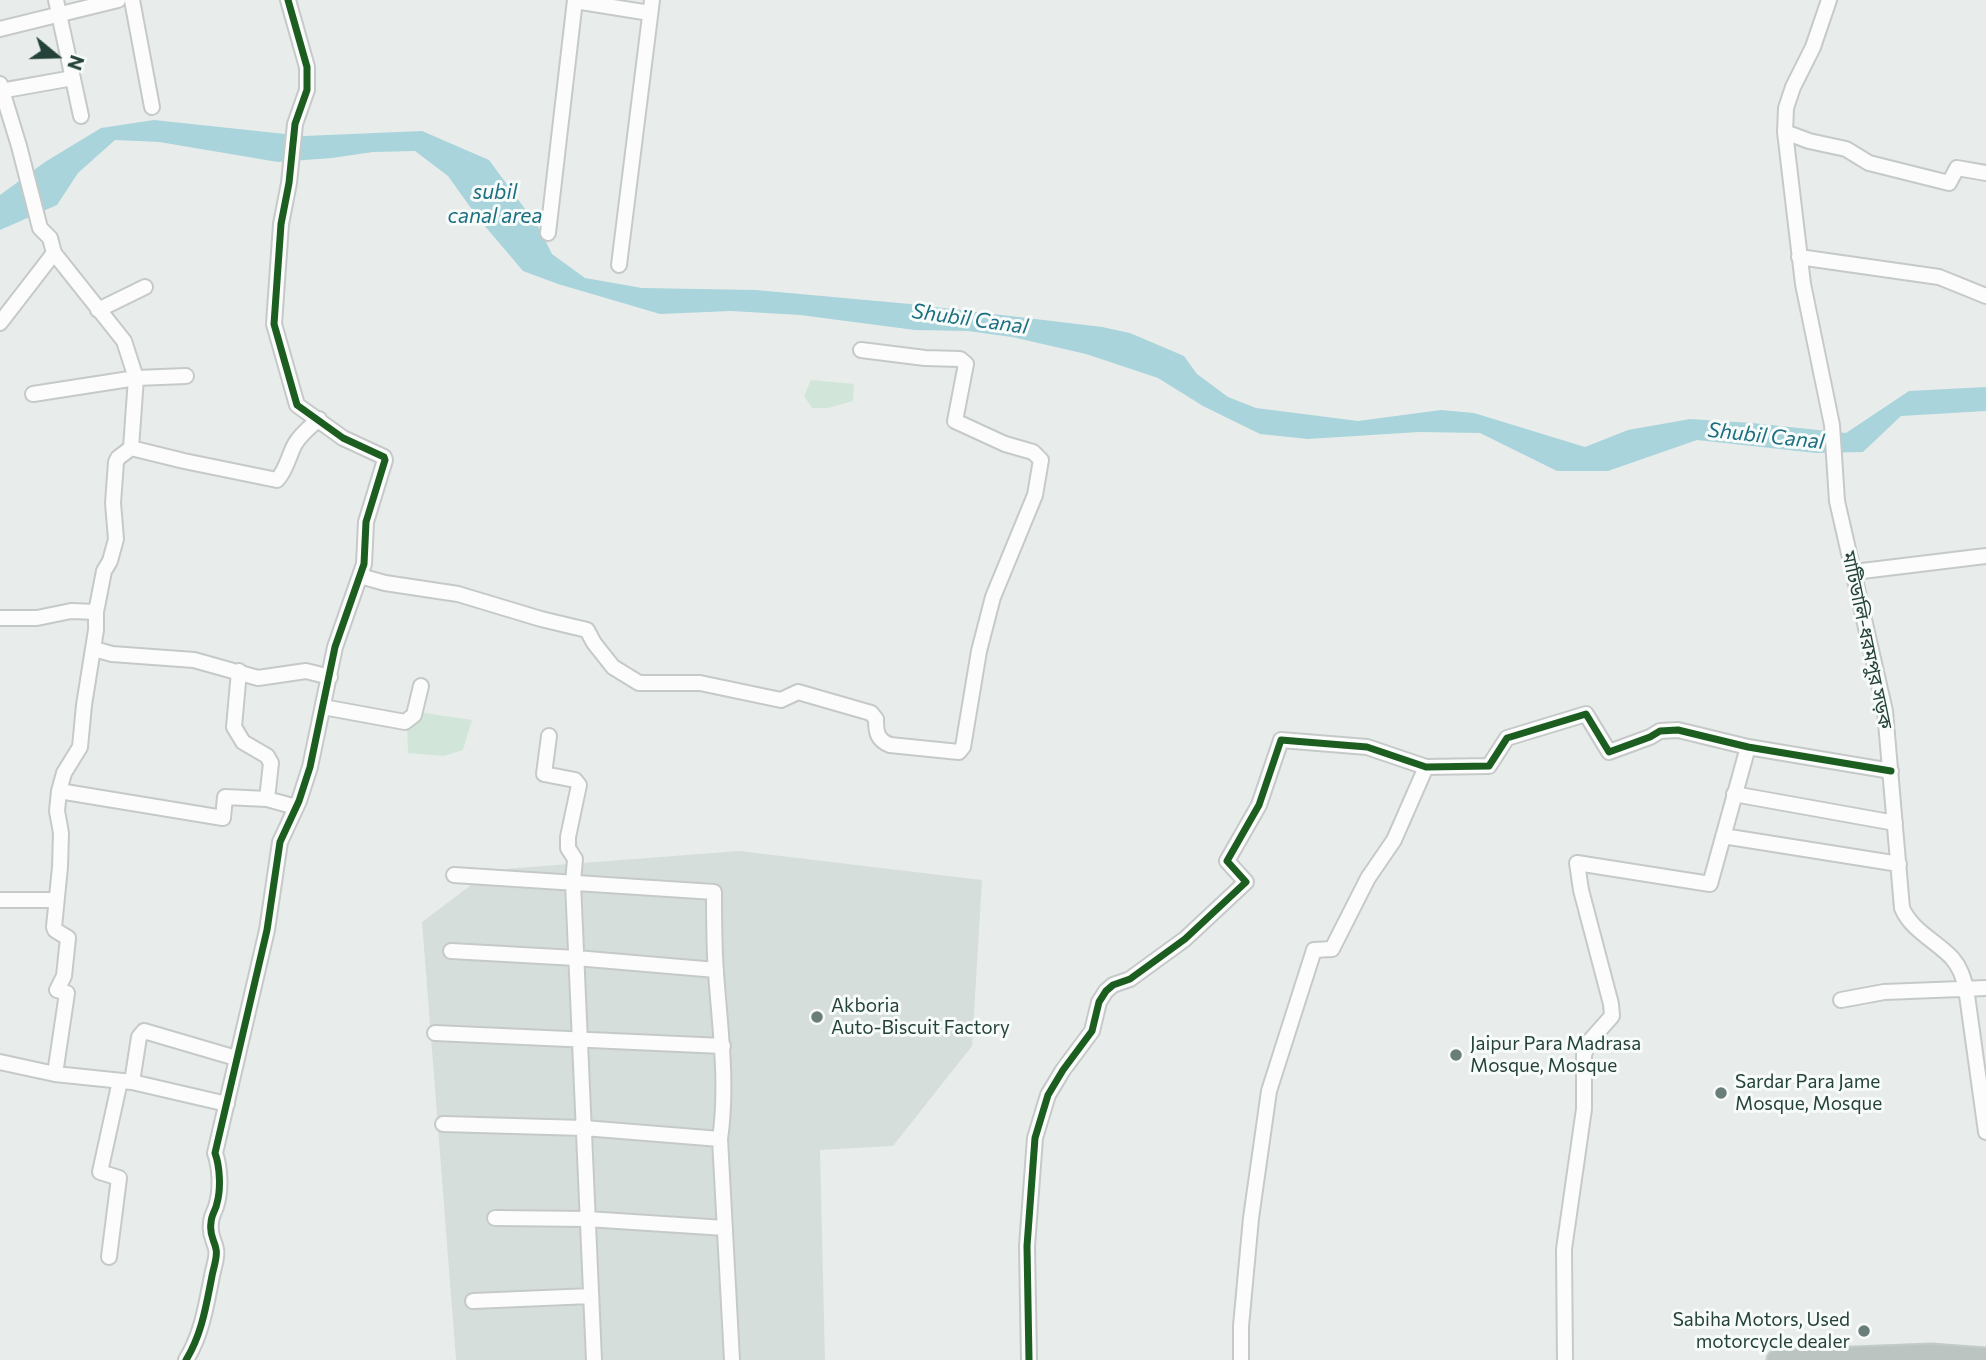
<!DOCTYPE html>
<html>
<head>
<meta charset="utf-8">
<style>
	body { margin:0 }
	#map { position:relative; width:1986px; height:1360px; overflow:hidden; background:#e8edeb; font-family:Commissioner,sans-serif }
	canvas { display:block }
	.north { position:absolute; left:21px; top:21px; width:70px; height:70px; -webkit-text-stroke:5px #f7fbf9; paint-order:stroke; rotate:109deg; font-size:19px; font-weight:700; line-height:28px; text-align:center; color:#24423a }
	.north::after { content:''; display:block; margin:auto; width:24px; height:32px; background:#24423a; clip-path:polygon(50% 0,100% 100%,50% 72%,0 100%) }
</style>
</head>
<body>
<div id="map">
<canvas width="1986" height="1360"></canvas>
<div class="north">N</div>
</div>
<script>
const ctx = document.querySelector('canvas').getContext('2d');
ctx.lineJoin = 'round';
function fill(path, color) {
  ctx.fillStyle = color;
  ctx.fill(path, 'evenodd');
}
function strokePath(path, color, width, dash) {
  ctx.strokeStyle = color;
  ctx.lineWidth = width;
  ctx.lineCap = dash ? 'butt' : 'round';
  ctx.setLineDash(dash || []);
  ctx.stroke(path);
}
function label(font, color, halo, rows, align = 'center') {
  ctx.font = font + ' Commissioner,"Noto Sans Bengali",sans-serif';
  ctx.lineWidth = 6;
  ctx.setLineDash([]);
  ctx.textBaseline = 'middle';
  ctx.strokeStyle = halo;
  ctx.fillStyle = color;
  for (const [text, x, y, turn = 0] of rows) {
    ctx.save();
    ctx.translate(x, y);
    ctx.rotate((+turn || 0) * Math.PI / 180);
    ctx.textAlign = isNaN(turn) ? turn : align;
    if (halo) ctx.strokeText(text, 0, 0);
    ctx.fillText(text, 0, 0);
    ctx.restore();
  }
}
fill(new Path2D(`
	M739 851 982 880 972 1046 893 1146 820 1150 825 1360H456L422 922 491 870Z`), '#d6dedb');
fill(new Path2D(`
	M811 380 854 384 853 401 828 408H812L804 396Z
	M418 712 472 720 463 750 444 756 408 753 407 724Z`), '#d1e6d8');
fill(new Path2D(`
	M154 120 304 136 422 131 489 160 539 228 552 254 585 278 642 288 756 290 910 304 1102 327 1130 333 1184 356 1197 374 1228 397 1256 408 1358 421 1441 410 1474 413 1585 447 1628 430 1690 419 1752 423 1846 433 1909 391 1986 387V411L1901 416 1863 452 1816 453 1697 440 1608 471H1557L1480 433 1419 432 1308 439 1260 434 1203 406 1158 378 1086 354 1012 337 968 331 915 330 800 315 731 311 660 314 558 284 523 271 478 218 448 176 415 151 373 152 332 158 278 162 159 142 115 140 78 173 57 205 0 230V195L45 162 101 128Z`), '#a9d4db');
const minor = new Path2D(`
	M56 0 81 116
	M132 0 152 107
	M1829 0 1813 47 1793 87 1786 108 1785 132 1803 284 1832 425 1837 501 1885 711 1902 908C1911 930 1936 941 1952 958 1960 967 1963 977 1966 988L1986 1132
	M575 1 650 13
	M0 29 118 0
	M0 84 19 146 40 228 50 238 54 253 0 323
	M0 91 73 78
	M1785 132 1809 141 1846 149 1869 163 1949 183 1957 168 1986 173
	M548 233 575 0
	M54 253 124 341 136 378 131 448
	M1799 257 1939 277 1986 296
	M619 265 652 0
	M98 310 145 287
	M33 394 136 378 186 376
	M1854 572 1986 556
	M360 576 385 583 458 594 541 619 587 630 594 643 613 667 639 683H700L781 700 798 692 871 713 876 719C876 732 877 740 890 745L959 752 963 747 979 651 993 597 1035 495 1041 460 1033 452 1005 444 955 421 966 364 960 359 925 358 861 350
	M96 612V630L84 705 80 747 64 773 59 791 57 811 61 833 60 867 54 927 55 930 68 938 64 976 57 990 67 993 55 1074 132 1082 227 1104
	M0 618H37L71 611 96 612 104 571 110 561 116 539 113 503 116 462 118 458 131 448 184 461 277 480C287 469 288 457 295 444 301 434 310 427 319 419
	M94 649 112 654 194 660 258 678 306 671 330 677
	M239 671 234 727 243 742 267 756 271 763 267 799
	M323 707 405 722 414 715 421 686
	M549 736 544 774 575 780 579 785 568 837V848L575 859 573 883 594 1360
	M59 791 223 818 225 797 267 799 296 807
	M1734 794 1895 823
	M1723 836 1899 864
	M454 875 714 892C714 919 714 946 716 973 720 1028 728 1084 720 1139L732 1360
	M0 900H56
	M451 951 576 958 716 970
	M1841 1000 1884 992 1986 988
	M435 1033 723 1046
	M0 1062 55 1074
	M132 1082 139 1037 144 1031 236 1058
	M443 1124 584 1128 720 1139
	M495 1218 587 1219 725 1228
	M109 1257 119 1178 100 1172 120 1081
	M473 1301 591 1296
	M186 1360C202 1334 206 1306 212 1276 213 1269 218 1257 216 1249 214 1239 209 1235 211 1223 211 1215 216 1210 217 1203 221 1189 220 1167 215 1153L267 930 280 842 299 801 310 767 335 647 364 564 366 522 385 460 384 457 343 438 297 405 274 324 281 224 289 183 295 124 307 90V67L288 0
	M1029 1360 1027 1246 1035 1138 1048 1095 1063 1070 1092 1031 1099 1002 1106 991 1113 985 1130 979 1185 939 1246 882 1227 861 1259 805 1281 740 1367 747 1426 767 1489 766 1507 738 1586 714 1609 752 1650 737 1660 731 1678 730 1748 747 1891 771
	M1241 1360V1326L1251 1218 1269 1091 1314 950 1332 949 1368 878 1394 840 1426 767
	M1565 1360 1564 1249 1584 1109V1055L1588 1043 1612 1016 1611 1004 1581 890 1577 863 1710 884 1748 747`);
const highway = new Path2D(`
	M1777 1360 1931 1354 1986 1358`);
strokePath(minor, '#c5cac8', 18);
strokePath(highway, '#c3ccc9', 23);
strokePath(minor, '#fcfcfc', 14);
strokePath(highway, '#bcc4c2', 19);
strokePath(new Path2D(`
	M186 1360C202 1334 206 1306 212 1276 213 1269 218 1257 216 1249 214 1239 209 1235 211 1223 211 1215 216 1210 217 1203 221 1189 220 1167 215 1153L267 930 280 842 299 801 310 767 335 647 364 564 366 522 385 460 384 457 343 438 297 405 274 324 281 224 289 183 295 124 307 90V67L288 0
	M1029 1360 1027 1246 1035 1138 1048 1095 1063 1070 1092 1031 1099 1002 1106 991 1113 985 1130 979 1185 939 1246 882 1227 861 1259 805 1281 740 1367 747 1426 767 1489 766 1507 738 1586 714 1609 752 1650 737 1660 731 1678 730 1748 747 1891 771`), '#1b5e20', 7);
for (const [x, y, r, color] of [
	[817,1017,7,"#697e78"],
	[1456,1055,7,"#697e78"],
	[1721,1093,7,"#697e78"],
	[1864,1331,7,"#697e78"]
]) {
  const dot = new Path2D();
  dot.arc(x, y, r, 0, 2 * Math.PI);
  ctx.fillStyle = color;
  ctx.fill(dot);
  strokePath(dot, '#f7fbf9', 2.5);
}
label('19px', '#24423a', '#f7fbf9', [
	["মাটিডালি-ধরমপুর সড়ক",1867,640,78]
]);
label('19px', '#24423a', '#f7fbf9', [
	["Akboria",831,1006],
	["Auto-Biscuit Factory",831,1028],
	["Jaipur Para Madrasa",1470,1044],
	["Mosque, Mosque",1470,1066],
	["Sardar Para Jame",1735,1082],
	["Mosque, Mosque",1735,1104],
	["Sabiha Motors, Used",1850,1320,"right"],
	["motorcycle dealer",1850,1342,"right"]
], 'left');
label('italic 21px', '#1c6f80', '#f7fbf9', [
	["subil",495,192],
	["canal area",495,216],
	["Shubil Canal",970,319,8],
	["Shubil Canal",1766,436,6]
]);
</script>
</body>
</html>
